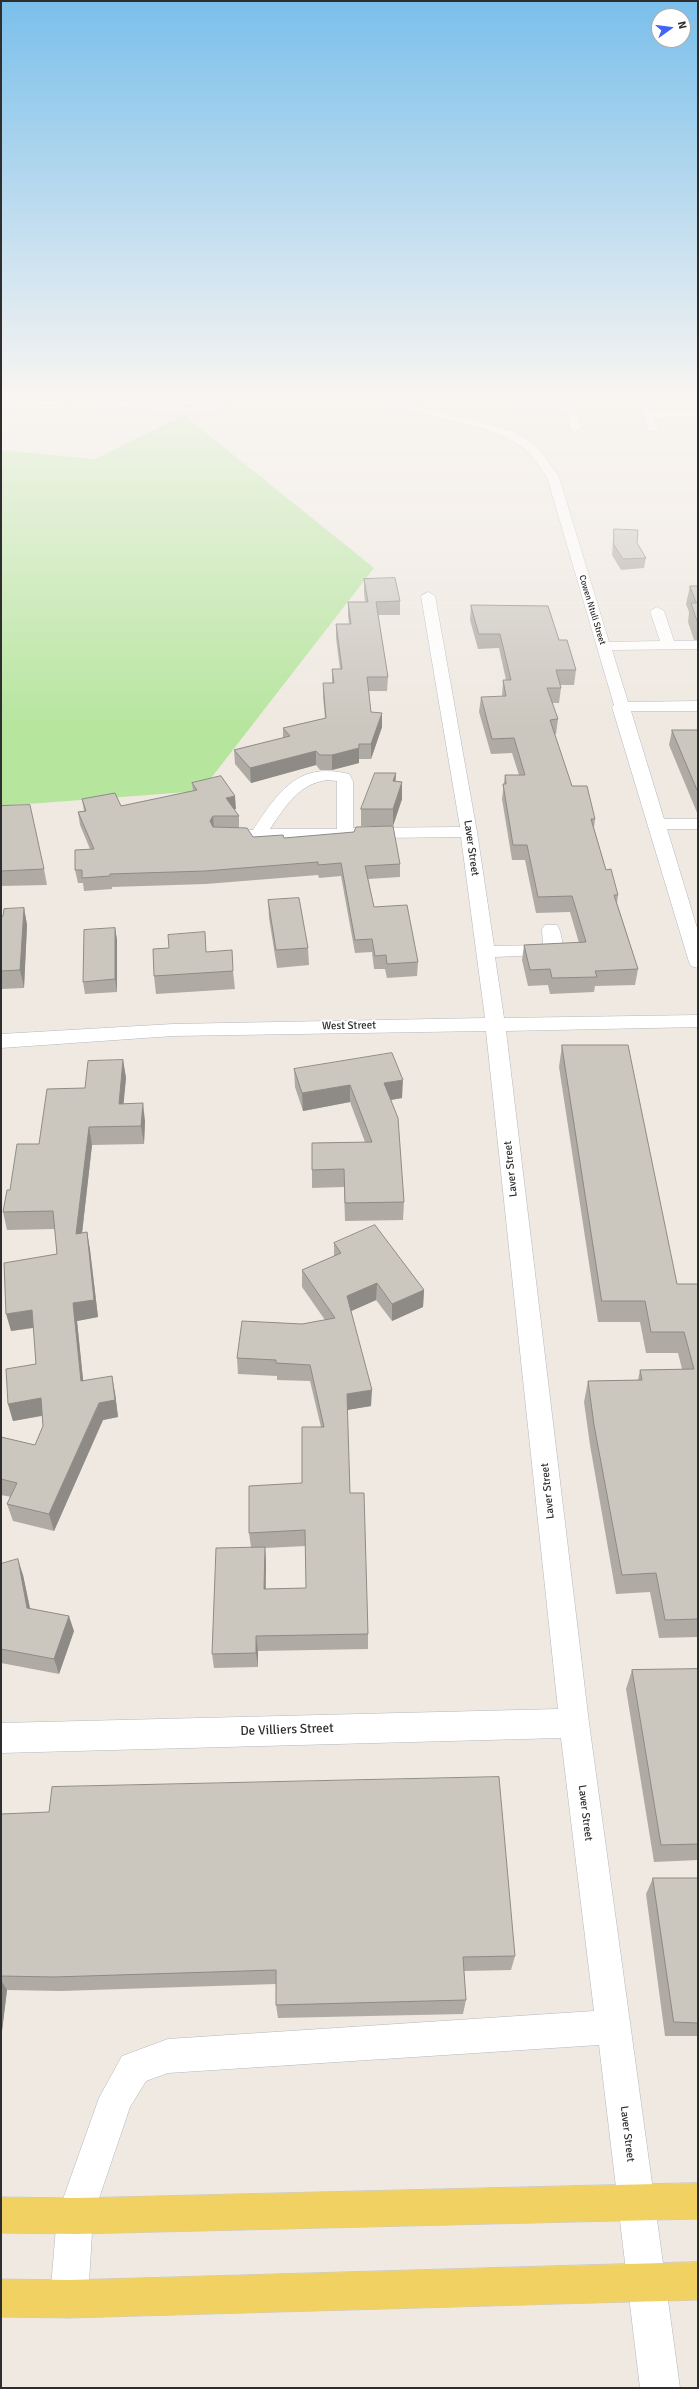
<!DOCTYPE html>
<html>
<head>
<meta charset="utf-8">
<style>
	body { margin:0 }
	#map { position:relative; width:699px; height:2389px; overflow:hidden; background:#efe9e1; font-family:Signika,sans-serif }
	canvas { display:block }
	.frame { position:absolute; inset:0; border:2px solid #2e2e2e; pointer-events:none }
	.north { position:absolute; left:651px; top:8px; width:40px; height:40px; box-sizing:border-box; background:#fff; border:1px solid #ababab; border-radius:50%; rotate:76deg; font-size:11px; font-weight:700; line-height:16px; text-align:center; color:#2e2e2e }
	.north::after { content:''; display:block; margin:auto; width:14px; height:18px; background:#4264fb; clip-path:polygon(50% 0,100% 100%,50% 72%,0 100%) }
</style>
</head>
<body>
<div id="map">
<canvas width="699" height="2389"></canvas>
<div class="frame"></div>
<div class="north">N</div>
</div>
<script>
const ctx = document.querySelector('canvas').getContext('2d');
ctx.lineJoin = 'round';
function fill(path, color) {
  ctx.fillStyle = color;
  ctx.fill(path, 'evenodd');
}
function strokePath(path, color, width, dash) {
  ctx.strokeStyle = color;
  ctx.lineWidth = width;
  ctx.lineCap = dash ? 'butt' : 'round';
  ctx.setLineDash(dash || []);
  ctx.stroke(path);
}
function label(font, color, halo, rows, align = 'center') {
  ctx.font = font + ' Signika,sans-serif';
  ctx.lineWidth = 4;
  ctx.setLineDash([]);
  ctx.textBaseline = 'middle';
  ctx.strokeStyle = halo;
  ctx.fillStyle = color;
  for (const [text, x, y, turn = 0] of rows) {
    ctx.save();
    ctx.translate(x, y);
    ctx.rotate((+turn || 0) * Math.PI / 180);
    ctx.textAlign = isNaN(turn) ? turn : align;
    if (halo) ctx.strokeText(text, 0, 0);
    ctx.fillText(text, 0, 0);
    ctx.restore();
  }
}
fill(new Path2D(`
	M184 415 374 568 201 791 1 806V450L95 459Z`), '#b6e59e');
const minor = new Path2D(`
	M9 394H51L191 407C210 405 224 394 243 394L212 410 191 413 14 397Z
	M344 394H363L481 422 514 432 528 440 541 451 559 477 609 642 660 641 650 611 657 607 664 611 674 641H698V649L612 650 628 702 698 701V711H631L664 819H698V829H667L698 931V968L691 966 689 962 612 707 614 705 547 477 529 452 506 437 482 428Z
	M489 394H506L564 403 563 394H573L581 429 575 432 571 431 566 410 519 404Z
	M633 394H643L651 412 698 411V417L654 418 659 429 653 432 649 431Z
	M428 592 435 596 477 832 494 946 543 945 542 929 545 925H557C562 932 564 947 560 954L495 957 504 1018 698 1015V1027L506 1031 589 1723 680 2388H640L599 2045 168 2073 146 2081 130 2107 93 2216 88 2299 82 2312 69 2318 56 2312 50 2299 57 2216 99 2098 122 2056 168 2039 594 2011 561 1738 1 1753V1723L558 1709 486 1031 173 1036 1 1048V1034L173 1024 485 1018 461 837 222 840 216 839 214 835 216 831 253 830C278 792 298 761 349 774L353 781V828L460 827 421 596ZM327 780 337 781V829H270C285 807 298 784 327 780Z`);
const major = new Path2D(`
	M698 2183V2219L75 2234 1 2233V2197L75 2198Z
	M698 2262V2300L69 2318 1 2317V2279L69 2280Z`);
strokePath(minor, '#b4b7c1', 1);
strokePath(major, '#c9c9c9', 1);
fill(minor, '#fff');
fill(major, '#f2d163');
fill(new Path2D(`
	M614 529 637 543 646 558 644 568 621 570 612 555 613 539Z
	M364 579 400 601V615H378L388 677 387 691H369L371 712 382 713V727L371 759H359V763L332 770H320L316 765 251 783 235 764 234 750 283 738V728L325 718 323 697V683H332V669H340L336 638V624H349L348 616V602H365L364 593Z
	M690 586H698V640H694L688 622 689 612 686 604Z
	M471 605 559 640 576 670 574 685H560L561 688 559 703H552L558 719 556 734H554L572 786 595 819 594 828 606 870 618 895 617 903 638 969 635 985 595 986 594 992 550 994 548 985 528 986 522 960 524 945 579 943 570 912 536 913 525 860H512L502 799 505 775H519L512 753 491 754 479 712 481 697H502L503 680H506L499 648 478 649 470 620Z
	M672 730H698V815L669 745Z
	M396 773 395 781 402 782V799L393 826H361V809Z
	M192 783 236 809H234L239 816V828L253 837 284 838 400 864V877L368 879 374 907 418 962 417 976 387 978 385 969H374L372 952 355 953 341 876 319 878 318 875 206 884 112 887V889L84 891 83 883H78L75 870 90 849 80 825 78 812 84 811 82 799 121 806 193 791Z
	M1 806 44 869 47 885 1 886Z
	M268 900 308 948 309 965 277 968 269 918Z
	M24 908 27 925 24 988 1 989V917L3 916Z
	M115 928 117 940V992L85 994 83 982Z
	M207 952 233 971 235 989 156 994 154 976Z
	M562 1045 677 1284H698V1637L659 1638 650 1592 616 1594 590 1445 584 1402 588 1381 638 1380 640 1370 682 1369 678 1353H646L640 1322H598L559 1067Z
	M123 1060 126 1078 123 1103 145 1121 144 1144 92 1145 82 1233 87 1232 90 1250 98 1317 77 1321 83 1381 115 1393 118 1417 103 1420 54 1531 13 1521 7 1504 11 1497 1 1495V1437L35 1445 43 1426 42 1416 13 1421 8 1404 36 1364 34 1328 11 1331 57 1254 55 1229 7 1230 3 1212 10 1190 39 1144 85 1088Z
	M294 1069 402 1098 391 1100 404 1202 403 1220 345 1221 344 1187 312 1188V1170L365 1142 350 1102 303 1111 295 1087Z
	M334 1243 424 1290 423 1307 392 1321 376 1300 351 1311 371 1406 347 1410 350 1493 368 1634V1649L258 1651V1667L214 1668 212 1654 251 1547 249 1533 302 1483 321 1427 310 1381 277 1380V1376L238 1374 237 1358 325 1320 302 1287V1270L334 1257ZM306 1546V1588L266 1589V1562L265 1548Z
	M1 1564 23 1575 30 1608 74 1631 59 1674 1 1663Z
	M698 1669V1860L654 1862 626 1689 632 1670Z
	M1 1814 515 1956 511 1970 464 1971 466 2000 463 2014 278 2018 276 2005V1984L61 1991 7 1990 2 2031H1Z
	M653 1878H698V2036H665L646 1894Z`), '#afaba4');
fill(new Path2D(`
	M382 713V727L371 759V744Z
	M359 748V763L332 770V755Z
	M316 751V765L251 783 250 768Z
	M396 773 395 790 393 781Z
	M402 782V799L393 826V809Z
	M235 796 236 809 227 811 226 798Z
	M213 816 214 830 210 821Z
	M24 908 27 925 24 988 20 970Z
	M115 928 117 940V992L115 979Z
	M123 1060 126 1078 122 1121 119 1104Z
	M403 1080 402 1098 384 1101V1083Z
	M350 1085V1102L303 1111 302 1093Z
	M143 1103 145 1121 144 1144 141 1126Z
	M89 1127 92 1145 80 1251 76 1234Z
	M87 1232 90 1250 98 1317 77 1321 85 1398 81 1381 73 1303Z
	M377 1283 376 1300 347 1313V1296Z
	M424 1290 423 1307 392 1321V1304Z
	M32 1310 37 1327 11 1331 6 1314Z
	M112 1376 115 1393 118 1417 103 1420 54 1531 49 1514Z
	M372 1390 371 1406 347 1410V1394Z
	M41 1398 45 1415 13 1421 8 1404Z
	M265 1547 266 1562 265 1604 264 1589Z
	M18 1559 23 1575 33 1623 27 1608Z
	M69 1616 74 1631 59 1674 54 1659Z
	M256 1636 258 1651V1667L256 1653Z
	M1 1980 7 1990 2 2031 1 2030Z`), '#8e8b86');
const building = new Path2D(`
	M614 529 638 530 637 543 646 558 623 559 614 545Z
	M395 578 400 601 376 602 388 677H367L371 712 382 713 371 744H359V748L332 755H320L316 751 250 768 234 750 290 736 283 728 326 718 323 683H334L332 669H342L336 624H351L348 602H368L364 579Z
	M690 586H698V621H697L691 603H696Z
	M471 605 548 606 559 640H567L576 670H556L561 688H547L558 719 550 720 572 786H587L595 819H591L606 870 611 869 618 895H614L638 969 595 971 597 977 552 978 550 969 530 970 524 945 586 942 572 896 538 897 527 845H513L503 784H506L505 775H525L514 738 492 739 481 697 506 696 503 680H511L500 634H479Z
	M672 730H698V792Z
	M375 773H396L393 781 402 782 393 809H361Z
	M221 776 235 796 226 798 239 816H213L210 821 213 827 247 828 253 837 283 835 284 838 354 832 356 827 393 826 400 864 365 866 374 907 407 905 418 962 387 964 386 955 375 956 372 939 355 940 341 863 318 865V862L205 871 110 874V876L82 878V870H75V850L94 849 78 812 86 811 82 799 115 793 121 806 197 790 192 783Z
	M30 805 44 869 1 871V806Z
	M299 898 308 948 276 950 268 900Z
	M24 908 20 970 1 971V917L3 916 4 909Z
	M115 928V979L83 982 84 930Z
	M205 932 206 952 232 950 233 971 154 976 153 949 169 948 168 935Z
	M562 1045H628L677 1284H698V1619L665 1620 656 1573 622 1575 594 1425 588 1381 642 1380 640 1370 694 1369 684 1332H651L645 1301H602Z
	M392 1053 403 1080 384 1083 398 1118 404 1202 345 1203 344 1169 312 1170V1143L372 1142 350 1085 302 1093 294 1069Z
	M123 1060 119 1104 143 1103 141 1126 89 1127 76 1234 87 1232 94 1300 73 1303 81 1381 112 1376 115 1400 99 1403 49 1514 7 1504 17 1483 1 1479V1437L35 1445 43 1426 41 1398 8 1404 6 1369 36 1364 32 1310 6 1314 4 1263 57 1254 53 1211 3 1212 7 1190H10L17 1144H39L47 1089 85 1088 88 1061Z
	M375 1225 424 1290 392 1304 377 1283 347 1296 372 1390 347 1394 350 1493H364L368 1634 256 1636V1653L212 1654 216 1548 265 1547 264 1589 306 1588 305 1530 249 1533V1486L302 1483V1427H324L310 1365 276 1363V1360L237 1358 242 1321 302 1324 335 1318 302 1270 341 1253 334 1243Z
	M18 1559 27 1608 69 1616 54 1659 1 1649V1564Z
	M698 1669V1844L661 1845 632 1670Z
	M499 1777 515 1956 463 1957 466 2000 276 2005V1970L54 1977 1 1976V1814L49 1812 52 1787Z
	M653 1878H698V2023L674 2022Z`);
fill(building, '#cbc7bf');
strokePath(building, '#8e8b86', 1);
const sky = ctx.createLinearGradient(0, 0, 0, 729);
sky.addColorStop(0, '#7abfeb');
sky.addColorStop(0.54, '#f8f5f2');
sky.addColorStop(1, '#f8f5f200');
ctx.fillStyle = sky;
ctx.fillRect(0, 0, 699, 729);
label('9px', '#2e2e2e', '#fff', [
	["Cowen Ntuli Street",592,610,73]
]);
label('11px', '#2e2e2e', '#fff', [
	["Laver Street",471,848,82],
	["West Street",349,1026,-1],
	["Laver Street",511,1169,-96],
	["Laver Street",548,1491,-96],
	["Laver Street",585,1813,83],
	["Laver Street",627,2134,83]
]);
label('13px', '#2e2e2e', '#fff', [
	["De Villiers Street",287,1730,-2]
]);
</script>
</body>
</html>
